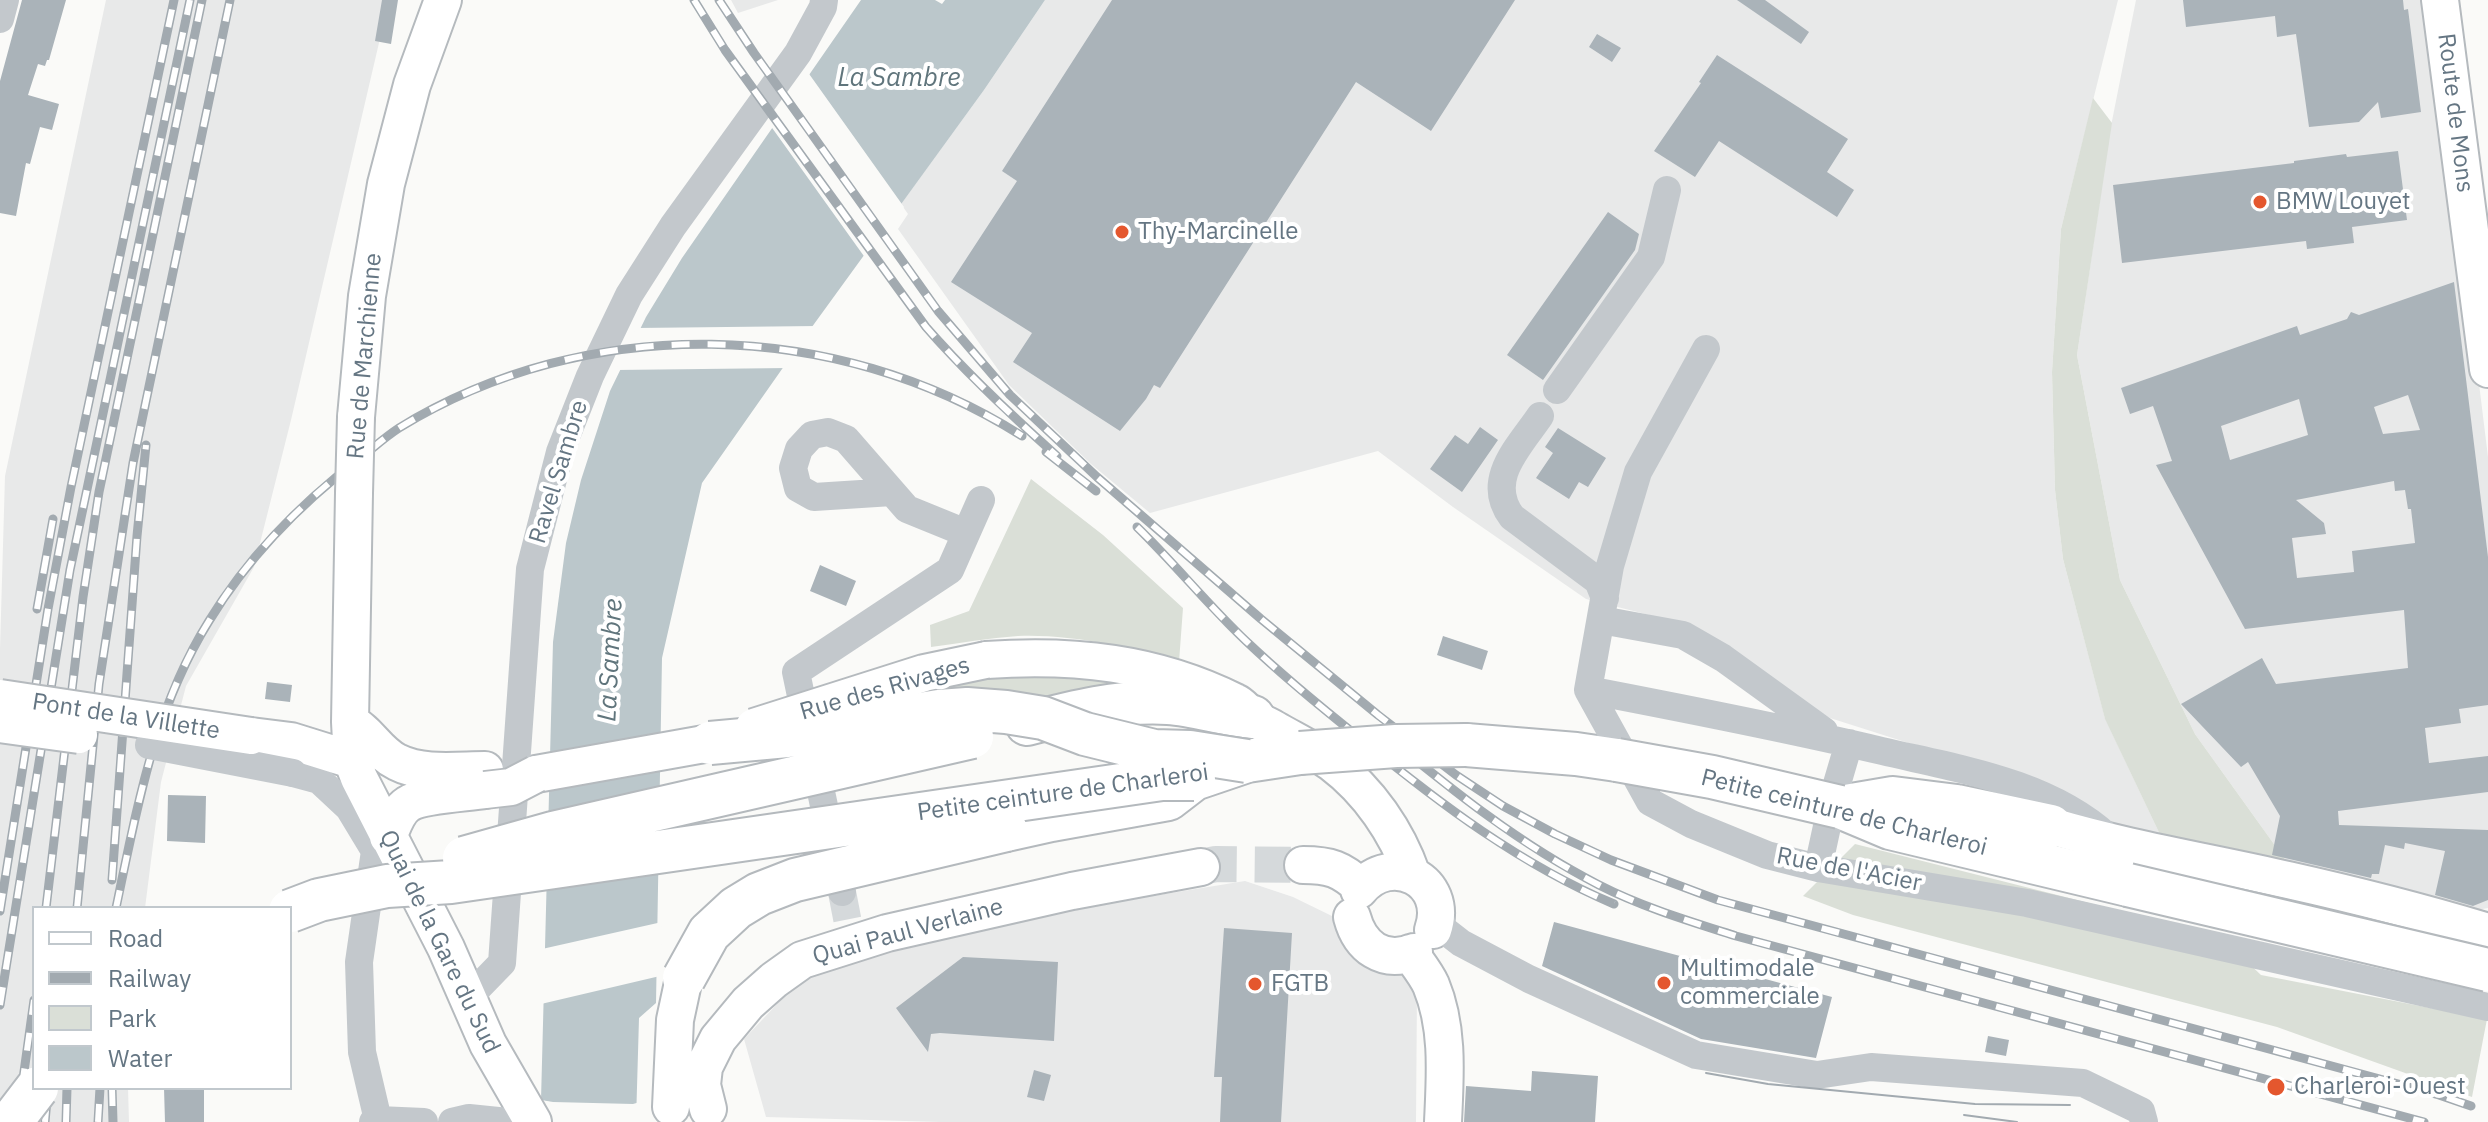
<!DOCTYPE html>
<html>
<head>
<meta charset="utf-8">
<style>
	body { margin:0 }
	#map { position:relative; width:2488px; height:1122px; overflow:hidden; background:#fafaf8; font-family:"IBM Plex Sans",sans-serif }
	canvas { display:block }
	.legend { position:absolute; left:32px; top:906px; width:260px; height:184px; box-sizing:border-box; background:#fff; border:2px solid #c1c8cd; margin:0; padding:10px 14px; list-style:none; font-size:24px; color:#657683 }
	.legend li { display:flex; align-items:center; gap:16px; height:40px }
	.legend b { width:40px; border:2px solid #c1c8cd }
</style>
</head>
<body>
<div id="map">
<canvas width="2488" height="1122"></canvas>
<ul class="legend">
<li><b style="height:10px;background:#fff"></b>Road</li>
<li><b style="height:10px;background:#a2aab0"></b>Railway</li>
<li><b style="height:22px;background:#dadfd7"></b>Park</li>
<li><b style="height:22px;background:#bbc7cb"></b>Water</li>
</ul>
</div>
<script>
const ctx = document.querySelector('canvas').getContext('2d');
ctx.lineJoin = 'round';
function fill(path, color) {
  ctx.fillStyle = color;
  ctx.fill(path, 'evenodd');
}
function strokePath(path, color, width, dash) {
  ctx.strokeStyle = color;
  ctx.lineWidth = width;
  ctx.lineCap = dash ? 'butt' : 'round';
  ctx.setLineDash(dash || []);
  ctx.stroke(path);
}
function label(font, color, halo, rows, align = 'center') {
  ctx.font = font + ' "IBM Plex Sans",sans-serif';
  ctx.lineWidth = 8;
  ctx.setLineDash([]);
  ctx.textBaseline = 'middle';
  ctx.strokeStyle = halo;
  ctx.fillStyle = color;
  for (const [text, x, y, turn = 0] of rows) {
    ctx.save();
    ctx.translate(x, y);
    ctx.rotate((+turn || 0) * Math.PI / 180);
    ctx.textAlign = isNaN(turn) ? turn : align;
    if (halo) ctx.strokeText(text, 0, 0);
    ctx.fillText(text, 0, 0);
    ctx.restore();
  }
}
fill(new Path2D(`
	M106 0H389L291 420 254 567 186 686 161 782 145 908H34V1088H128L129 1122H0V649L5 476Z
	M731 0H778L738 13Z
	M1045 0H2118L2061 229 2052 372 2055 490 2063 559 2105 718 2164 843 2111 831 1946 755 1830 718 1669 620 1586 599 1453 507 1378 451 1150 513 1091 464 1009 385 898 229 908 214 901 204 984 90Z
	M2136 0H2432L2488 457V908L2454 914 2289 865 2195 734 2120 580 2077 355 2110 131Z
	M1245 881 1293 897 1336 918 1351 951 1403 976 1417 992 1416 1122H940L766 1117 744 1039 797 983 848 960 1066 910Z`), '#e8e9e9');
fill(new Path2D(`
	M2093 98 2112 123 2077 355 2120 580 2195 734 2289 865 2164 843 2105 719 2063 559 2055 490 2052 372 2061 229Z
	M1031 479 1103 535 1183 608 1179 662C1128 647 1072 634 1018 636 989 638 960 643 931 647L930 625 969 611Z
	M988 669 1172 683 1051 705 955 692 951 677Z
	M1855 844 2220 936 2261 975 2487 1019 2472 1097 2277 1027 1853 915 1803 896Z`), '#dadfd7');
fill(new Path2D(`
	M861 0H935L942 4 945 0H1045L984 90 801 342 702 483 662 658 656 1003 639 1018 636 1122 541 1100 553 642 566 543 581 480 610 391 646 317 682 258Z`), '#bbc7cb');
fill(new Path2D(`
	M807 71 904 207 866 259 770 125Z
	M817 326 788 368 616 370 636 328Z
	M662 922 660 976 541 1004 542 949Z
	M538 1097 541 1100 553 1102 633 1104 640 1102V1122H537Z`), '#fafaf8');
fill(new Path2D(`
	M22 0H66L49 60H47L45 66 38 64 28 95 59 104 52 130 40 127 30 164 26 163 16 216 0 213V81Z
	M382 0H398L391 44 375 41Z
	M1112 0H1515L1431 131 1356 82 1160 388 1154 385 1146 399 1120 431 1013 362 1032 333 951 282 1017 181 1002 171Z
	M1737 0H1765L1809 32 1801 44Z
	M2183 0H2403L2404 10 2408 9 2421 112 2381 118 2378 102 2359 122 2309 127 2296 34 2277 37 2275 16 2186 27Z
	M1597 34 1621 48 1612 62 1589 47Z
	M1717 55 1848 139 1827 172 1854 190 1837 217 1719 141 1695 177 1654 151 1701 83 1699 82Z
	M2398 151 2407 220 2352 227 2354 243 2307 249 2306 241 2122 263 2113 185 2294 163V161L2346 154 2347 157Z
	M1608 212 1639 234 1635 250 1543 380 1507 355Z
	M2454 282 2488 557V705L2459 709 2461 723 2425 728 2429 763 2488 756V792L2338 811 2339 825 2488 830V900L2473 906 2435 895 2445 851 2405 843 2404 849 2385 845 2379 874H2372L2371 878 2272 855 2280 816 2248 762 2241 767 2181 704 2262 658 2276 684 2408 668 2404 610 2245 629 2156 465 2172 461 2153 406 2130 414 2121 388 2297 326 2300 335 2347 319 2351 312 2359 315ZM2408 395 2420 430 2383 434 2374 407ZM2299 399 2308 435 2230 460 2221 426ZM2394 481 2395 491 2405 490 2408 509H2411L2415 543 2352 551 2354 572 2297 578 2292 538 2326 534 2324 523 2296 500Z
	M1480 427 1498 440 1462 492 1430 469 1455 435 1468 444Z
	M1558 428 1606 458 1588 487 1579 482 1569 499 1536 478 1553 453 1545 447Z
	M820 565 856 581 846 606 810 591Z
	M1443 636 1488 651 1482 670 1437 655Z
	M267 682 292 685 290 702 265 699Z
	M168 795 206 796 205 843 167 841Z
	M1554 922 1832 997 1816 1058 1701 1039 1542 966Z
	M1224 928 1292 933 1281 1122H1220L1222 1077H1214Z
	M963 957 1058 962 1054 1041 940 1033 931 1034 928 1052 896 1008Z
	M1988 1036 2009 1040 2006 1056 1985 1052Z
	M1034 1070 1051 1075 1044 1101 1027 1097Z
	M1532 1071 1598 1076 1595 1122H1464L1466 1086 1531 1091Z
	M164 1088H204V1122H165Z`), '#aab3b9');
strokePath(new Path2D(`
	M842 892 848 923`), '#d5d9db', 28, [28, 14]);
strokePath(new Path2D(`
	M1201 867 1216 864 1303 865`), '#d5d9db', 36, [36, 18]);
const major = new Path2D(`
	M2440 0 2488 369
	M356 417 367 296 386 184 412 85 443 0
	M354 493 350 722 352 760 359 778 446 948 488 1044 533 1122
	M986 660C1073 654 1155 662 1235 702 1242 705 1246 712 1253 717 1259 722 1267 725 1274 729 1293 740 1314 750 1332 763 1369 791 1397 832 1412 875
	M350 722C369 732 378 753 397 762 422 775 458 770 485 770
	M251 736 291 741 352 760
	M536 774 710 743
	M2051 826C2129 849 2209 862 2288 880 2355 895 2422 912 2488 932
	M388 837C393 826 397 811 408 804 421 795 467 793 485 790
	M1303 865C1330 865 1341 869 1361 887
	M1359 890C1391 850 1450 881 1433 930
	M1352 917C1360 947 1383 964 1414 952
	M1410 953C1417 963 1426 974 1431 985 1449 1028 1445 1077 1443 1122
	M671 1107 675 1020 684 978
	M708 1109 702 1085 704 1067 718 1039 748 1003 774 980 802 960 887 933 1072 891 1201 867`);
const highway = new Path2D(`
	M1027 724C1073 712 1119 700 1168 703 1197 705 1224 715 1253 717
	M1466 745 1576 754 1617 760
	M1840 807 1890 828 2128 885
	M1840 807 1893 798 1957 806 2051 826
	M1006 830 1051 820 1168 799 1194 779 1247 761 1300 753`);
strokePath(major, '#b5babe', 40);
strokePath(highway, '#b4b9bd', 46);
strokePath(new Path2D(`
	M0 19 5 0
	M1557 390 1651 257 1667 190
	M1540 416C1519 447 1484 480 1512 517L1598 581 1605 598
	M892 492 814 497 798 488 793 468 799 449 812 435 828 432 846 439 907 509 966 533
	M1601 620 1683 635 1723 658 1824 731
	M1588 690 1650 802 1691 824 1767 855 1818 868 2027 903 2488 1007
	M1588 690C1687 709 1785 728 1882 751 1959 769 2048 782 2108 837
	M1588 690 1610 566 1638 472 1706 349
	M293 773 319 780 349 808 375 851 359 962 362 1052 378 1120 380 1122
	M1818 868 1834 794 1849 743
	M842 892 796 672 950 570 981 500
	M1436 904 1443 929 1461 943 1529 979 1696 1055 1817 1075 1871 1067 2083 1083 2141 1111 2144 1122
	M468 998 502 963 530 569 560 452 590 376 629 295 673 226 798 53 823 7 824 0
	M373 1122 378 1120 424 1122
	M452 1122 469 1118 508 1122`), '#c3c8cc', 28);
strokePath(major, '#fff', 36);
strokePath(highway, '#fff', 42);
strokePath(new Path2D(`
	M1706 1073 1768 1084 1975 1104 2070 1105
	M1964 1115 2017 1122`), '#a2aab0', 2);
const rail = new Path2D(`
	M694 0 725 50 926 327C967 374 1011 415 1057 456
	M719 0 754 53 938 311 1010 395 1097 477 1261 619 1378 715 1456 775 1503 806 1555 834 1611 860 1718 900 2439 1095 2471 1106
	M1046 452 1096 491
	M1137 527C1175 564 1208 605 1246 641 1283 676 1322 708 1361 739 1439 803 1521 865 1614 904
	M37 609 53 519
	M1380 731C1450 788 1517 843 1599 885 1642 907 1689 921 1736 936L2424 1122
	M112 880 137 536 146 445
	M46 908 83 597 99 492 202 0
	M77 908 99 684 133 463 230 0
	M116 908C137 808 154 709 209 621 248 557 300 504 359 459 372 449 385 437 399 428 588 312 836 318 1022 436
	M0 911 48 609 71 487 174 0
	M0 1005 70 570 190 0
	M112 1088 113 1122
	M17 1122 34 1000
	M45 1122 48 1088
	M66 1122 67 1088
	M98 1122 100 1088`);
strokePath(rail, '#a2aab0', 9);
strokePath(rail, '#fff', 6, [18]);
const majorBridge = new Path2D(`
	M354 493 356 417
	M0 698 251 736
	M0 724 79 735
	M754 727 924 673 986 660
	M485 790 511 787 536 774`);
const highwayBridge = new Path2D(`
	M710 743 787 736 939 711 967 709 1006 712 1043 718 1085 734 1154 751 1190 752 1247 761
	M1300 753 1396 746 1466 745
	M1617 760 1712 777 1840 807
	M464 858 553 833 972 737
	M2128 885 2488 970
	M290 911 319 900 387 886 451 882 1162 779H1194
	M684 978 709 933 736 908 759 894 795 880 1006 830
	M11 1122 37 1088`);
strokePath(majorBridge, '#b5babe', 40, []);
strokePath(highwayBridge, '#b4b9bd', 46, []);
strokePath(new Path2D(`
	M149 745 293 773`), '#c3c8cc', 28);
strokePath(majorBridge, '#fff', 36);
strokePath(highwayBridge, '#fff', 42);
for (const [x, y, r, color] of [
	[2260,202,8,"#e4572e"],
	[1122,232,8,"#e4572e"],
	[1664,983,8,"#e4572e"],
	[1255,984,8,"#e4572e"],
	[2276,1087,10,"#e4572e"]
]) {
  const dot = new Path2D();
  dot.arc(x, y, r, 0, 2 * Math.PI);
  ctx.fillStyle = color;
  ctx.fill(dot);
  strokePath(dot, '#fff', 3);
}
label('24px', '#657683', '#fff', [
	["Route de Mons",2455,113,83],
	["Rue de Marchienne",365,356,-85],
	["Ravel Sambre",559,472,-73],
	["Rue des Rivages",885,689,-16],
	["Pont de la Villette",126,717,9],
	["Petite ceinture de Charleroi",1063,793,-8],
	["Petite ceinture de Charleroi",1844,813,14],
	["Rue de l'Acier",1849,870,11],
	["Quai Paul Verlaine",908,932,-15],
	["Quai de la Gare du Sud",439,942,64]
]);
label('24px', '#657683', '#fff', [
	["BMW Louyet",2276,202],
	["Thy-Marcinelle",1138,232],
	["Multimodale",1680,969],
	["commerciale",1680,997],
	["FGTB",1271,984],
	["Charleroi-Ouest",2294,1087]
], 'left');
label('italic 26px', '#60757c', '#fff', [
	["La Sambre",899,78],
	["La Sambre",611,660,-87]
]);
</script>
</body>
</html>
